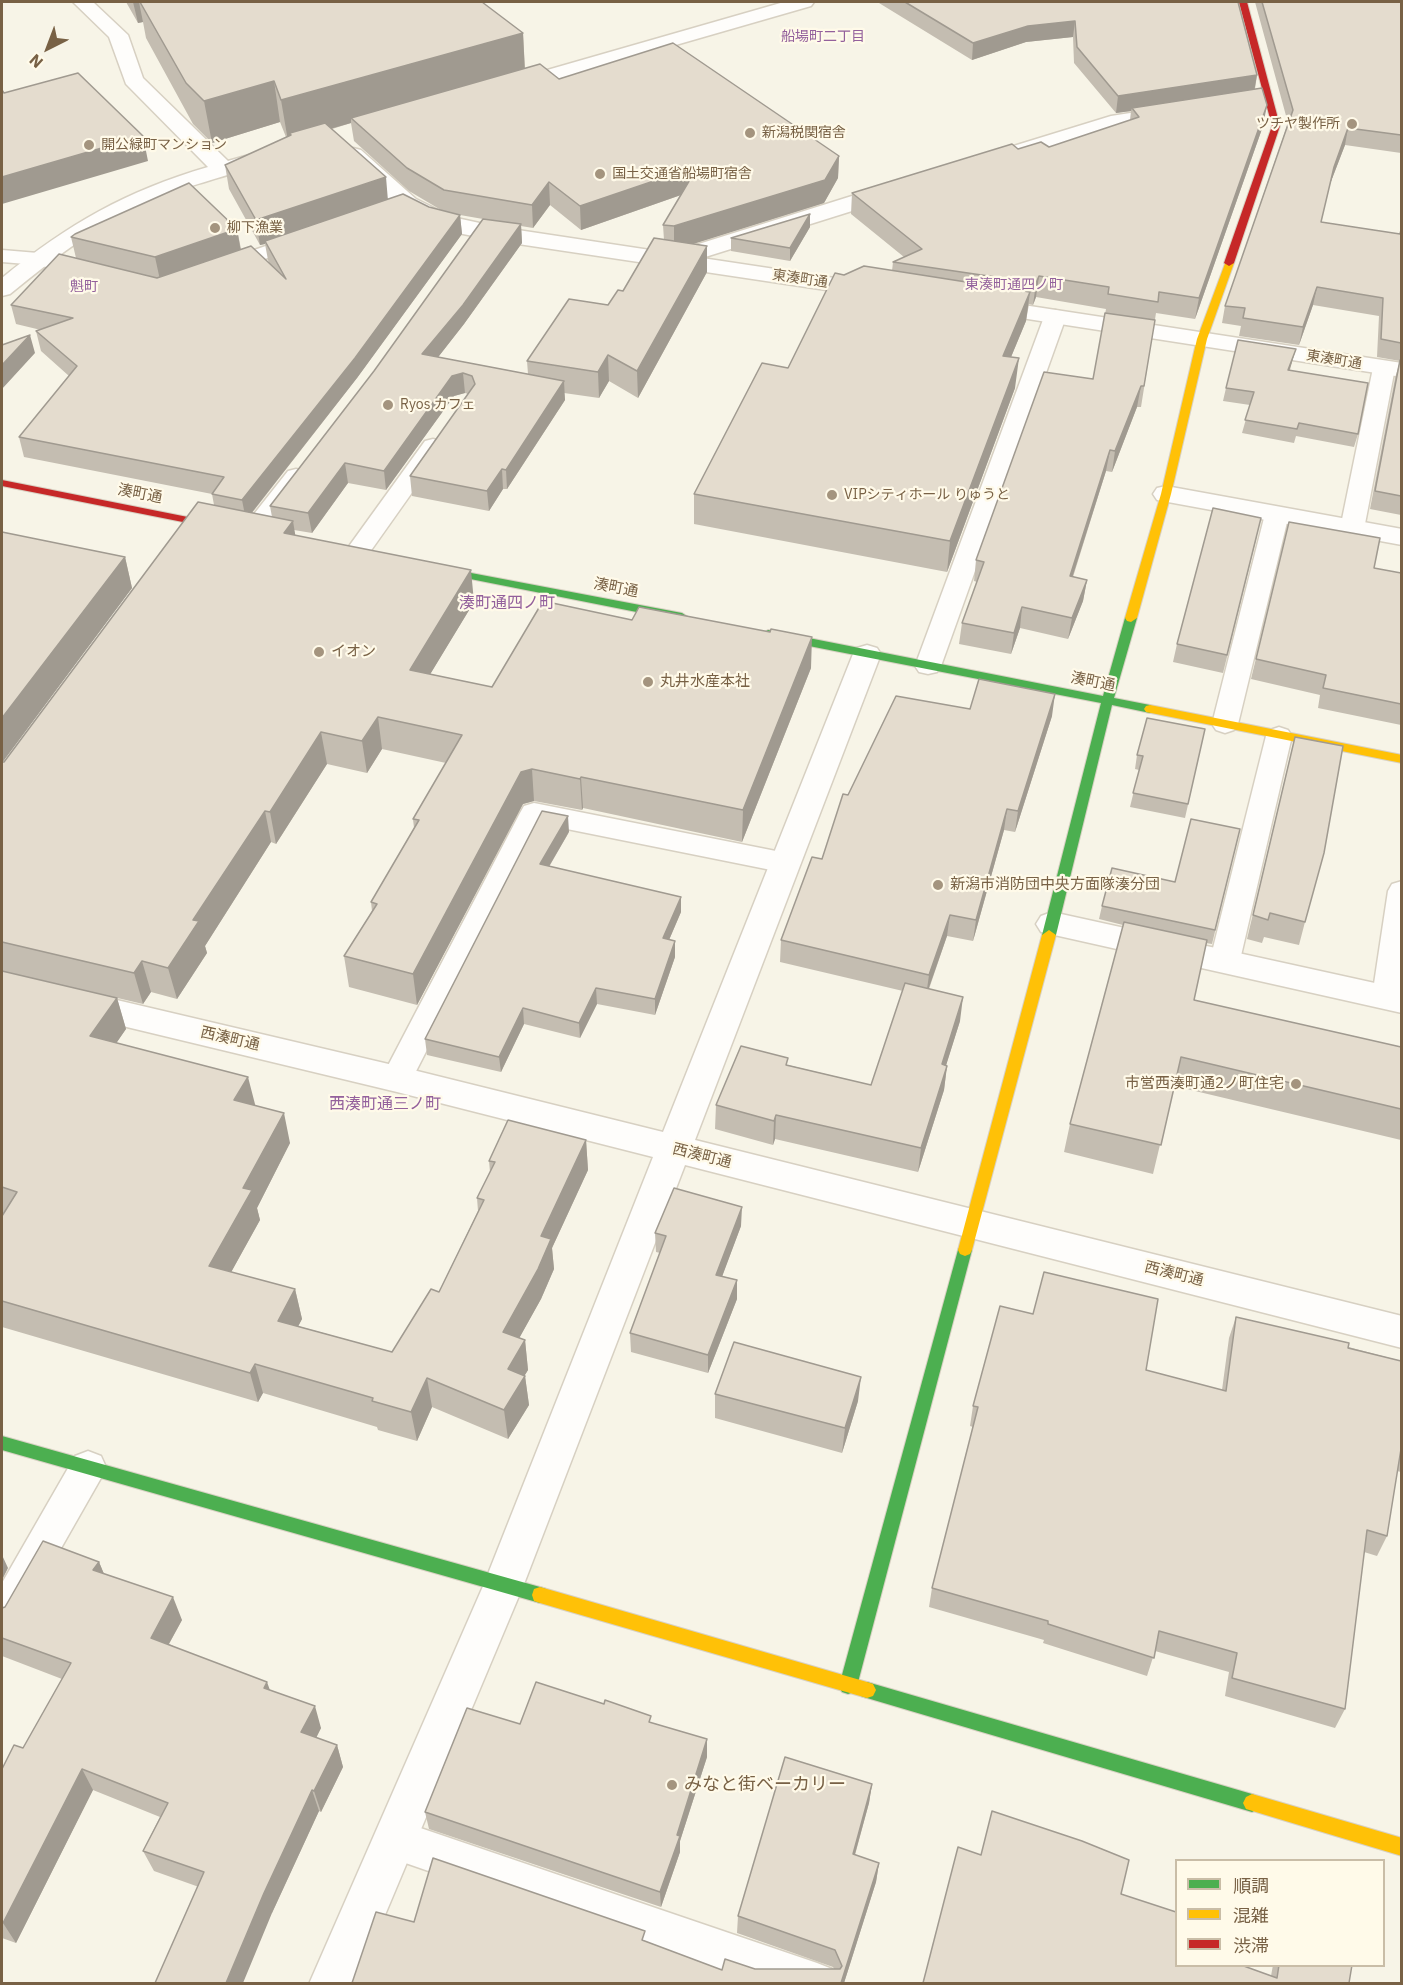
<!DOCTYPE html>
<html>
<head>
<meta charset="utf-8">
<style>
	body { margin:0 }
	#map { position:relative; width:1403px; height:1985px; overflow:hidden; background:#f7f4e7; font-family:"IBM Plex Sans","Noto Sans JP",sans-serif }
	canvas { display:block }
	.frame { position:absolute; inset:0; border:3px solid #786145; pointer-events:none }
	.legend { position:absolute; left:1175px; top:1859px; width:210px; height:108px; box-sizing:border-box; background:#fffae9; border:2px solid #c9bda7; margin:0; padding:8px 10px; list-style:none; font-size:18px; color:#786145 }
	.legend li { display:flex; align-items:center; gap:12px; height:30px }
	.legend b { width:30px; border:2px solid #c9bda7 }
	.north { position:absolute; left:18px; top:18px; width:60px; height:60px; -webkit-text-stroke:4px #fffae9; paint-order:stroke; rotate:222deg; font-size:16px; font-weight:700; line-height:24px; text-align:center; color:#786145 }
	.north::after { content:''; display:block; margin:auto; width:21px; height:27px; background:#786145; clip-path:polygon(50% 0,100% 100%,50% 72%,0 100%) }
</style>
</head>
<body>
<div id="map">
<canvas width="1403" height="1985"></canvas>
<div class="frame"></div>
<ul class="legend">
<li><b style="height:8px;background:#4caf50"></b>順調</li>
<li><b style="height:8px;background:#ffc107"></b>混雑</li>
<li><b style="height:8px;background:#c62828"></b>渋滞</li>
</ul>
<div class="north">N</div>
</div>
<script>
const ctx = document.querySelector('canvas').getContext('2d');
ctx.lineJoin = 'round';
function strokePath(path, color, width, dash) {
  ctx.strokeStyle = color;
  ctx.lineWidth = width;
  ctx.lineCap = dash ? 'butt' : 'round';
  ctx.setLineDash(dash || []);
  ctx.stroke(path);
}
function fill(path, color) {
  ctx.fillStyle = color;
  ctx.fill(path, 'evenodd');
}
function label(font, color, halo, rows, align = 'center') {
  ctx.font = font + ' "IBM Plex Sans","Noto Sans JP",sans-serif';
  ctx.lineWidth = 4.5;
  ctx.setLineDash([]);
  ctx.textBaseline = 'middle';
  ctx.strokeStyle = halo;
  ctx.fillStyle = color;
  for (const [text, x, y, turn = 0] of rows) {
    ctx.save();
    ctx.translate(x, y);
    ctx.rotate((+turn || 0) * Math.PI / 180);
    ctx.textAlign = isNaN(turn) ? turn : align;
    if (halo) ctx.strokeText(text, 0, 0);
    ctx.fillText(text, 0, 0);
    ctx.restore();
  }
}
const lane = new Path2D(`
	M306 232 313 234 316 238 313 242 228 272 221 274 214 272 210 268 214 264Z
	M2 250 38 253 75 262 79 266 75 270 68 272 38 265 2 262Z
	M1055 310 1063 312 1066 317 941 666 937 672 928 674 919 672 915 666 1044 317 1047 312Z
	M1384 361 1392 363 1395 368 1364 529 1361 534 1352 536 1343 534 1340 529 1373 368 1376 363Z
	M433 439 441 441 445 446 365 559 356 562 347 559 344 554 347 549 425 441Z
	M296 469 304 471 308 476 304 481 261 538 252 540 243 538 240 533 243 528 288 471Z
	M1277 507 1286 509 1289 514 1238 724 1234 730 1225 733 1216 730 1212 724 1265 514 1268 509Z
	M1279 727 1288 730 1292 736 1240 960 1235 968 1225 971 1215 968 1210 960 1266 736 1270 730Z
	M534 803 786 853 796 856 800 863 796 870 786 873 542 824 408 1087 397 1091 386 1087 381 1079 520 813 524 806Z
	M1402 881V998L1398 1005 1387 1008 1376 1005 1372 997 1388 891 1392 884Z
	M88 1451 101 1456 106 1467 101 1478 15 1629 2 1634V1583L75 1456Z
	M394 1819 817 1963 832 1969 838 1984H754L394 1859 380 1853 374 1839 380 1825Z`);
const street = new Path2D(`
	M73 2H93L128 35 143 78 228 161 270 149 278 151 281 156 278 161C232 174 186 185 143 205 94 227 52 260 10 294L2 296V278C68 224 126 191 208 167L126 84 109 37Z
	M784 2H814L811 6 516 91 509 93 502 91 499 87 502 83Z
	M1175 106 1182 108 1186 112 1182 116 1122 127 1002 164 994 162 991 157 994 152 1111 116Z
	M353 148 361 150 416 199 452 217 498 227 670 253 887 185 895 183 903 185 906 190 903 195 702 258 881 285 885 290 881 295 873 297 498 241 453 232 410 215 390 201 345 160 342 155 345 150Z
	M984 299 1402 363V377L976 311 972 306 976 301Z
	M1166 486 1402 529V545L1157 500 1153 494 1157 488Z
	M867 645 877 648 881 654 695 1140 1402 1316V1348L685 1165 524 1584 356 1984H309L484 1584 653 1157 397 1092 2 997V973L397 1066 663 1132 853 654 857 648Z
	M1052 912 1402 989V1013L1041 932 1036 924 1041 916Z`);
const fast = new Path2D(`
	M429 565 682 613 688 617 682 621 425 570V566Z
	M1131 614 1137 618 1114 698 1150 705 1156 709 1150 713 1112 705 1056 935 1049 940 1042 935 1101 703 768 638 762 634 768 630 1103 696 1125 618Z
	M965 1244 970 1246 972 1250 857 1686 854 1692 848 1694 842 1692 839 1686 958 1250 960 1246Z
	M2 1436 540 1587 546 1589 548 1595 546 1601 540 1603 2 1450Z
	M867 1682 1252 1794 1258 1797 1261 1803 1258 1809 1252 1812 867 1698 861 1696 858 1690 861 1684Z`);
const slow = new Path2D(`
	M1226 261 1234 263 1207 339 1171 494 1137 618 1131 622 1127 621 1125 618 1161 494 1197 339Z
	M1150 705 1402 755V763L1146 712 1144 709 1146 706Z
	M1049 930 1056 935 972 1250 970 1254 965 1256 960 1254 958 1250 1042 935Z
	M540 1587 867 1682 873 1684 876 1690 873 1696 867 1698 540 1603 534 1601 532 1595 534 1589Z
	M1252 1794 1402 1838V1856L1246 1809 1243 1803 1246 1797Z`);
const jam = new Path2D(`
	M1239 2H1247L1280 126 1234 263 1229 266 1224 263 1272 126Z
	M2 480 228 525 233 528 228 531 2 486Z`);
strokePath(lane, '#d7d0c2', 3);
strokePath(street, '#d7d0c2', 3);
strokePath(fast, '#d8d1c3', 2);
strokePath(slow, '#d8d1c3', 2);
strokePath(jam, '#d8d1c3', 2);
fill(lane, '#fefdfb');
fill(street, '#fefdfb');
fill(fast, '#4caf50');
fill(slow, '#ffc107');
fill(jam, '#c62828');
fill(new Path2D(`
	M126 2H482L523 33 525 69 839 156 838 178 824 203 692 244 707 246V272L638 398 609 381 599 398 564 393 565 400 507 489H503L489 511 412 496 410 476 468 394 465 393 454 396 386 490 348 483 312 533 294 530 295 535 474 602 430 674 492 687 811 668 742 842 583 808 582 810 534 801 523 804 417 1005 349 987 344 956 372 911 371 902 414 828 413 819 446 763 382 749 367 773 327 764 276 844 271 842 205 946 207 953 177 999 151 992 143 1004 3 971 117 998 126 1029 116 1043 255 1106 290 1143 257 1208 260 1220 231 1272 295 1289 302 1319 298 1326 392 1352 439 1292 478 1211 477 1198 490 1172 489 1161 586 1140 588 1170 552 1248 554 1269 541 1299 519 1338 525 1340 528 1370 524 1376H525L529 1405 508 1439 432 1407 417 1441 378 1430 377 1427 263 1393 258 1402 2 1327V1216L3 1215 2 1214V532L125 557 132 588 2 762H4L214 505 212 494 24 457 19 437 69 376 41 351 36 331 41 330 16 324 11 305 76 258 71 237 237 229 241 249 269 263 268 260 265 244 260 245 229 189 225 165 286 137 280 122 212 143 193 124 146 38 143 22 138 23ZM351 123 354 141 409 191 441 210 388 199 332 129ZM681 195 663 225 664 240 623 291 608 305 527 361 528 374 438 357 464 324 522 243 521 226 533 228 550 205 581 230ZM460 215 483 219 374 371 270 506 272 517 252 513 357 378 462 234Z
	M879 2H1238L1257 75 1255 89 1263 126 1195 319 1156 313 1141 407H1137L1112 472 1106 471 1073 577 1087 580 1083 601 1068 639 1020 628 1011 654 959 644 962 623 977 582 974 581 976 560 1093 379 1106 309 1036 297 1033 305 1029 304 1026 321 1011 357 1015 388 947 572 694 524V494L788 368 844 275 892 271 893 262 904 257 851 214 852 193 1018 149 1049 147 1130 120 1131 111 1116 113 1074 63 1073 37 1026 42 972 60 879 3Z
	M1255 2H1401V153L1345 145 1330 184 1321 222 1400 234 1401 230V515L1370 509 1395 378 1400 361 1377 357 1379 316 1313 305 1299 345 1239 336 1241 326 1222 323 1225 306 1288 123Z
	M810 214V227L790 261 731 251V238Z
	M1292 362 1290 370 1358 434 1354 447 1296 436 1294 443 1242 433 1250 405 1223 401 1226 388Z
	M1289 522 1374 568 1401 573V725L1318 708 1320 695 1251 679Z
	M1257 536 1223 673 1173 662 1177 644Z
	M970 709 1052 716 1015 832 1004 830 973 941 947 936 929 989 960 1021 946 1065 947 1066 944 1090 918 1172 775 1139 773 1145 715 1129 716 1105 788 1065 871 1085 903 991 780 962 781 940 822 859 848 795Z
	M1205 729 1185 818 1130 807 1139 770 1135 769 1137 755Z
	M1295 737 1305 922 1299 945 1264 937 1262 943 1247 939Z
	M1240 829 1212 944 1206 943 1194 1000 1401 1047V1140L1174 1086 1153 1174 1064 1152 1070 1124 1123 925 1099 919 1102 906 1175 882Z
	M569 832 549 867 681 912 669 940 675 957 655 1015 597 1004 580 1038 524 1024 501 1072 427 1055 425 1039Z
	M741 1226 722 1276 737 1280V1299L708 1373 631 1352 630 1333 660 1253 656 1252 655 1233Z
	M1236 1317 1401 1361V1472L1397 1471 1387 1536 1377 1556 1364 1552 1345 1709 1335 1728 1225 1696 1229 1672 1155 1651 1147 1676 1043 1643 1044 1640 929 1607 932 1588 973 1427 970 1426 973 1406 1146 1370 1222 1390 1229 1338Z
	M715 1394 858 1401 842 1453 715 1418Z
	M99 1562 104 1574 182 1620 169 1644 270 1690 321 1728 316 1738 337 1745 343 1767 321 1812 319 1811 272 1913 154 1871 143 1851 160 1817 93 1790 16 1943 2 1938V1769L23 1748 62 1679 2 1656V1608Z
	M652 1723 707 1757 680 1841V1852L661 1907 429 1829 425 1812 520 1724Z
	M872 1784 869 1803 855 1855 879 1863 876 1882 844 1983H352L414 1922 645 1941 722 1970 834 1969 833 1967 737 1933 738 1916Z
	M981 1855 1121 1894 1176 1965 1271 1976 1273 1965H1352L1349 1983H923Z`), '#c4bdb1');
fill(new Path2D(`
	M133 2H139L143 22 138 23Z
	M1075 21 1073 37 1026 42 972 60 973 43 1028 26Z
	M523 33 525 74 351 118V123L291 140 290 133 291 140 288 141 281 100Z
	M1257 75 1254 92 1132 108 1131 111 1116 113 1118 96Z
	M274 81 280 122 212 143 204 101Z
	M1267 105 1263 126 1195 319 1199 298Z
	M1348 128 1345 145 1330 184 1334 167Z
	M143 136 148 161 2 204V177Z
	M839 156 838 178 824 203 674 250V226Z
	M698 166V189L581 230 580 206Z
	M386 177 388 201 265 241V244L260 245 256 220Z
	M549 182 550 205 533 228 532 205Z
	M810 214V227L790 261V248Z
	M460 215 462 234 357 378 246 520 242 500Z
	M521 224 522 243 464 324 425 374 422 354Z
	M237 229 241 252 160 280 155 257Z
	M707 246V272L638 398 637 371Z
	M1039 276 1036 297 1033 305 1036 283Z
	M1317 287 1313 305 1299 345 1303 327Z
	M1030 292 1026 321 999 386 1003 356Z
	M30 335 35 353 2 389V365Z
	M1296 349 1292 362 1285 383 1288 370Z
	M608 355 609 381 599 398 598 372Z
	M1019 358 1015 388 947 572 950 541Z
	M463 373 465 393 454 396 386 490 384 471 452 376Z
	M564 381 565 400 507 489 506 470Z
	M1141 386 1137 407 1112 472 1115 451Z
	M1110 450 1106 471 1066 597 1070 576Z
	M345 463 348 483 312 533 308 513Z
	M502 469 503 489 489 511 487 491Z
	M293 521 298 552 284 533Z
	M125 557 132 588 2 763V718Z
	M471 570 474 602 414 701 410 670Z
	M1087 580 1083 601 1068 639 1072 618Z
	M1022 607 1020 628 1011 654 1014 633Z
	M812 637 811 668 742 842 743 810Z
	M1055 694 1052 716 1015 832 1018 811Z
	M378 717 382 749 367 773 362 741Z
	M321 732 327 764 276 844 270 812Z
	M532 769 534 801 523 804 417 1005 413 974 521 772Z
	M581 777 583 808 582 810 580 779Z
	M1007 809 1004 830 973 941 976 920Z
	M265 811 271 842 205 946 207 953 177 999 168 968 193 920Z
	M568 816 569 832 541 880 540 864Z
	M681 897V912L663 954V938Z
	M950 915 947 936 926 996 929 975Z
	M675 941V957L655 1015V999Z
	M142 961 151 992 143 1004 134 973Z
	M596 988 597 1004 580 1038 579 1023Z
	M963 997 960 1021 939 1088 942 1064Z
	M117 998 126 1029 100 1067 90 1036Z
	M523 1008 524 1024 501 1072 499 1057Z
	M947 1066 944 1090 918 1172 921 1148Z
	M248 1077 256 1108 234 1100Z
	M284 1113 290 1143 257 1208 260 1220 218 1296 209 1266 243 1188Z
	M776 1115 775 1139 773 1145 774 1121Z
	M586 1140 588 1170 552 1248 554 1269 541 1299 506 1362 503 1332 541 1236Z
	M742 1207 741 1226 716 1293V1275Z
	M737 1280V1299L708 1373V1355Z
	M295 1289 302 1319 286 1350 278 1321Z
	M525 1340 528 1370 511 1398 508 1369Z
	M255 1364 263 1393 258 1402 250 1373Z
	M525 1376 529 1405 508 1439 504 1410Z
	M861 1377 858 1401 842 1453 845 1428Z
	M427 1378 432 1407 417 1441 411 1412Z
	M2 1555 8 1568 2 1580Z
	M99 1562 109 1586 93 1570Z
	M173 1597 182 1620 160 1660 151 1638Z
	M267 1682 275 1704 264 1688Z
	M315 1706 321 1728 308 1754 301 1732Z
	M707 1739V1757L680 1841V1852L661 1907 660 1892 677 1835Z
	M337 1745 343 1767 321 1812 314 1791Z
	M82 1769 93 1790 16 1943 3 1923Z
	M872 1784 869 1803 850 1872 853 1854Z
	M312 1790 319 1811 272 1913 243 1983H226L264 1893Z
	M879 1863 876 1882 844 1983H841Z`), '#a09a90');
const building = new Path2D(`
	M140 2H482L523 33 281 100 274 81 204 101 186 83Z
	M905 2H1238L1257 75 1118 96 1077 47 1075 21 1028 26 973 43Z
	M1262 2H1401V135L1348 128 1334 167 1321 222 1400 234 1401 230V343L1381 339 1383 298 1317 287 1303 327 1243 318 1245 308 1225 306 1293 110Z
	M673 43 839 156 825 180 674 226 663 225 698 166 580 206 549 182 532 205 444 190 407 168 351 118 540 64 559 79Z
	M78 73 143 136 2 177V90L4 93Z
	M1262 88 1267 105 1199 298 1159 292 1158 302 1108 294 1109 287 1039 276 1036 283 893 262 922 249 852 193 1012 144 1018 149 1041 142 1049 147 1139 117 1132 108Z
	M325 123 386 177 256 220 225 165 291 135 290 133Z
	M189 183 237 229 155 257 71 237 75 234Z
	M403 194 429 207 460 215 355 358 242 500 212 494 224 477 19 437 77 366 36 331 73 318 11 305 59 254 157 278 251 246 286 279 265 241Z
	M810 214 790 248 731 238Z
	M483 219 521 224 463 305 422 354 564 381 506 470 502 469 487 491 410 476 475 384 472 376 463 373 452 376 384 471 345 463 308 513 270 506 374 371Z
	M654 238 707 246 637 371 608 355 598 372 527 361 569 299 608 305 618 290 623 291Z
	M864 266 1030 292 1003 356 1019 358 950 541 694 494 762 363 788 368 835 273 844 275Z
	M1105 313 1155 320 1144 386H1141L1115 451 1110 450 1070 576 1087 580 1072 618 1022 607 1014 633 962 623 984 562 976 560 1044 372 1093 379Z
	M30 335 2 365V345Z
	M1238 340 1296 349 1288 370 1368 383 1358 434 1299 423 1297 429 1245 420 1254 392 1226 388Z
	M1400 360 1401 361V496L1375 491Z
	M198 502 293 521 284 533 471 570 410 670 492 687 543 601 632 620 639 607 770 632 771 629 812 637 743 810 581 777 580 779 532 769 521 772 413 974 344 956 377 904 371 902 419 820 413 819 462 735 378 717 362 741 321 732 270 812 265 811 193 920 199 921 168 968 142 961 134 973 2 942V762H4Z
	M1213 508 1261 518 1227 655 1177 644Z
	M1289 522 1380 538 1374 568 1401 573V704L1323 688 1326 675 1256 659Z
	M2 532 125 557 2 718Z
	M979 679 1055 694 1018 811 1007 809 976 920 950 915 929 975 781 940 812 857 822 859 843 794 848 795 896 696 970 709Z
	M1147 718 1205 729 1188 804 1133 793 1143 756 1137 755Z
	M1295 737 1343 746 1324 853 1305 922 1270 913 1268 920 1253 915Z
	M542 811 568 816 540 864 681 897 663 938 675 941 655 999 596 988 579 1023 523 1008 499 1057 425 1039Z
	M1191 819 1240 829 1215 930 1102 906 1112 868 1175 882Z
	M1124 922 1207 940 1194 1000 1401 1047V1109L1181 1057 1161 1145 1070 1124Z
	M2 971 117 998 90 1036 248 1077 234 1100 284 1113 243 1188 252 1190 209 1266 295 1289 278 1321 392 1352 431 1289 439 1292 484 1200 477 1198 495 1162 489 1161 508 1120 586 1140 541 1236 551 1239 538 1269 503 1332 525 1340 508 1369 525 1376 504 1410 427 1378 411 1412 372 1401 373 1398 255 1364 250 1373 2 1301V1216L17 1192 2 1187Z
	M905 983 963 997 942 1064 947 1066 921 1148 776 1115 774 1121 716 1105 741 1046 788 1058 786 1065 871 1085Z
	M674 1188 742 1207 716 1275 737 1280 708 1355 630 1333 666 1236 655 1233Z
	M1044 1272 1158 1299 1146 1370 1226 1391 1236 1317 1349 1343 1348 1348 1401 1361V1449L1387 1536 1367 1530 1345 1709 1232 1678 1237 1653 1159 1631 1154 1658 1048 1624V1621L932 1588 978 1407 973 1406 1000 1306 1033 1314Z
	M734 1342 861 1377 845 1428 715 1394Z
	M43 1541 99 1562 93 1570 173 1597 151 1638 267 1682 264 1688 315 1706 301 1732 337 1745 314 1791 312 1790 264 1893 226 1983H155L204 1872 143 1851 168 1803 82 1769 3 1923H2V1769L14 1745 23 1748 71 1663 2 1638V1608L5 1607Z
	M536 1682 604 1704 605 1700 651 1716 649 1722 707 1739 677 1835 680 1836 660 1892 425 1812 467 1708 520 1724Z
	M785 1757 872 1784 853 1854 879 1863 841 1983H352L376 1912 414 1922 433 1858 645 1931 642 1940 722 1970 725 1959 755 1969H840L842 1966 835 1950 738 1916Z
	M992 1811 1082 1841 1129 1860 1121 1894 1176 1912V1965H1241L1277 1978 1279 1965H1352L1349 1983H923L958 1847 981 1855Z`);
fill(building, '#e4dcce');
strokePath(building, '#a09a90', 1.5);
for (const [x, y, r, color] of [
	[1352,124,6,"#a4947e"],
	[750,133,6,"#a4947e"],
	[89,145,6,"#a4947e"],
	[600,174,6,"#a4947e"],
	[215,228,6,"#a4947e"],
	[388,405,6,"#a4947e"],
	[832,495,6,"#a4947e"],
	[319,652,6,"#a4947e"],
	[648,682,6,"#a4947e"],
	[938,885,6,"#a4947e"],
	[1296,1084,6,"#a4947e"],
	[672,1785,6,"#a4947e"]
]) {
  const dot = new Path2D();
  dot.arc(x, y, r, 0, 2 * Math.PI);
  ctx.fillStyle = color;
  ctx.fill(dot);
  strokePath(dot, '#fffae9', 2);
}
label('14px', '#93609c', '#fffae9', [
	["船場町二丁目",823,37],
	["東湊町通四ノ町",1014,285],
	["魁町",84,287]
]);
label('14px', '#786145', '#fffae9', [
	["ツチヤ製作所",1340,124,"right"],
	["新潟税関宿舎",762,133],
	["開公緑町マンション",101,145],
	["国土交通省船場町宿舎",612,174],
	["柳下漁業",227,228],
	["Ryos カフェ",400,405],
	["VIPシティホール りゅうと",844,495]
], 'left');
label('14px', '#786145', '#fffae9', [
	["東湊町通",800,279,8],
	["東湊町通",1334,360,9]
]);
label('15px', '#786145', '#fffae9', [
	["湊町通",140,494,11],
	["湊町通",616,588,11],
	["湊町通",1093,682,11],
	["西湊町通",230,1039,13],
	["西湊町通",702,1156,14],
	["西湊町通",1174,1274,14]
]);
label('15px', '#786145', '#fffae9', [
	["イオン",331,652],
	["丸井水産本社",660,682],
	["新潟市消防団中央方面隊湊分団",950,885],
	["市営西湊町通2ノ町住宅",1284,1084,"right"]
], 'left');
label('16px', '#93609c', '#fffae9', [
	["湊町通四ノ町",507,603],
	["西湊町通三ノ町",385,1104]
]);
label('18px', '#786145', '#fffae9', [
	["みなと街ベーカリー",684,1785]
], 'left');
</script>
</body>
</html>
